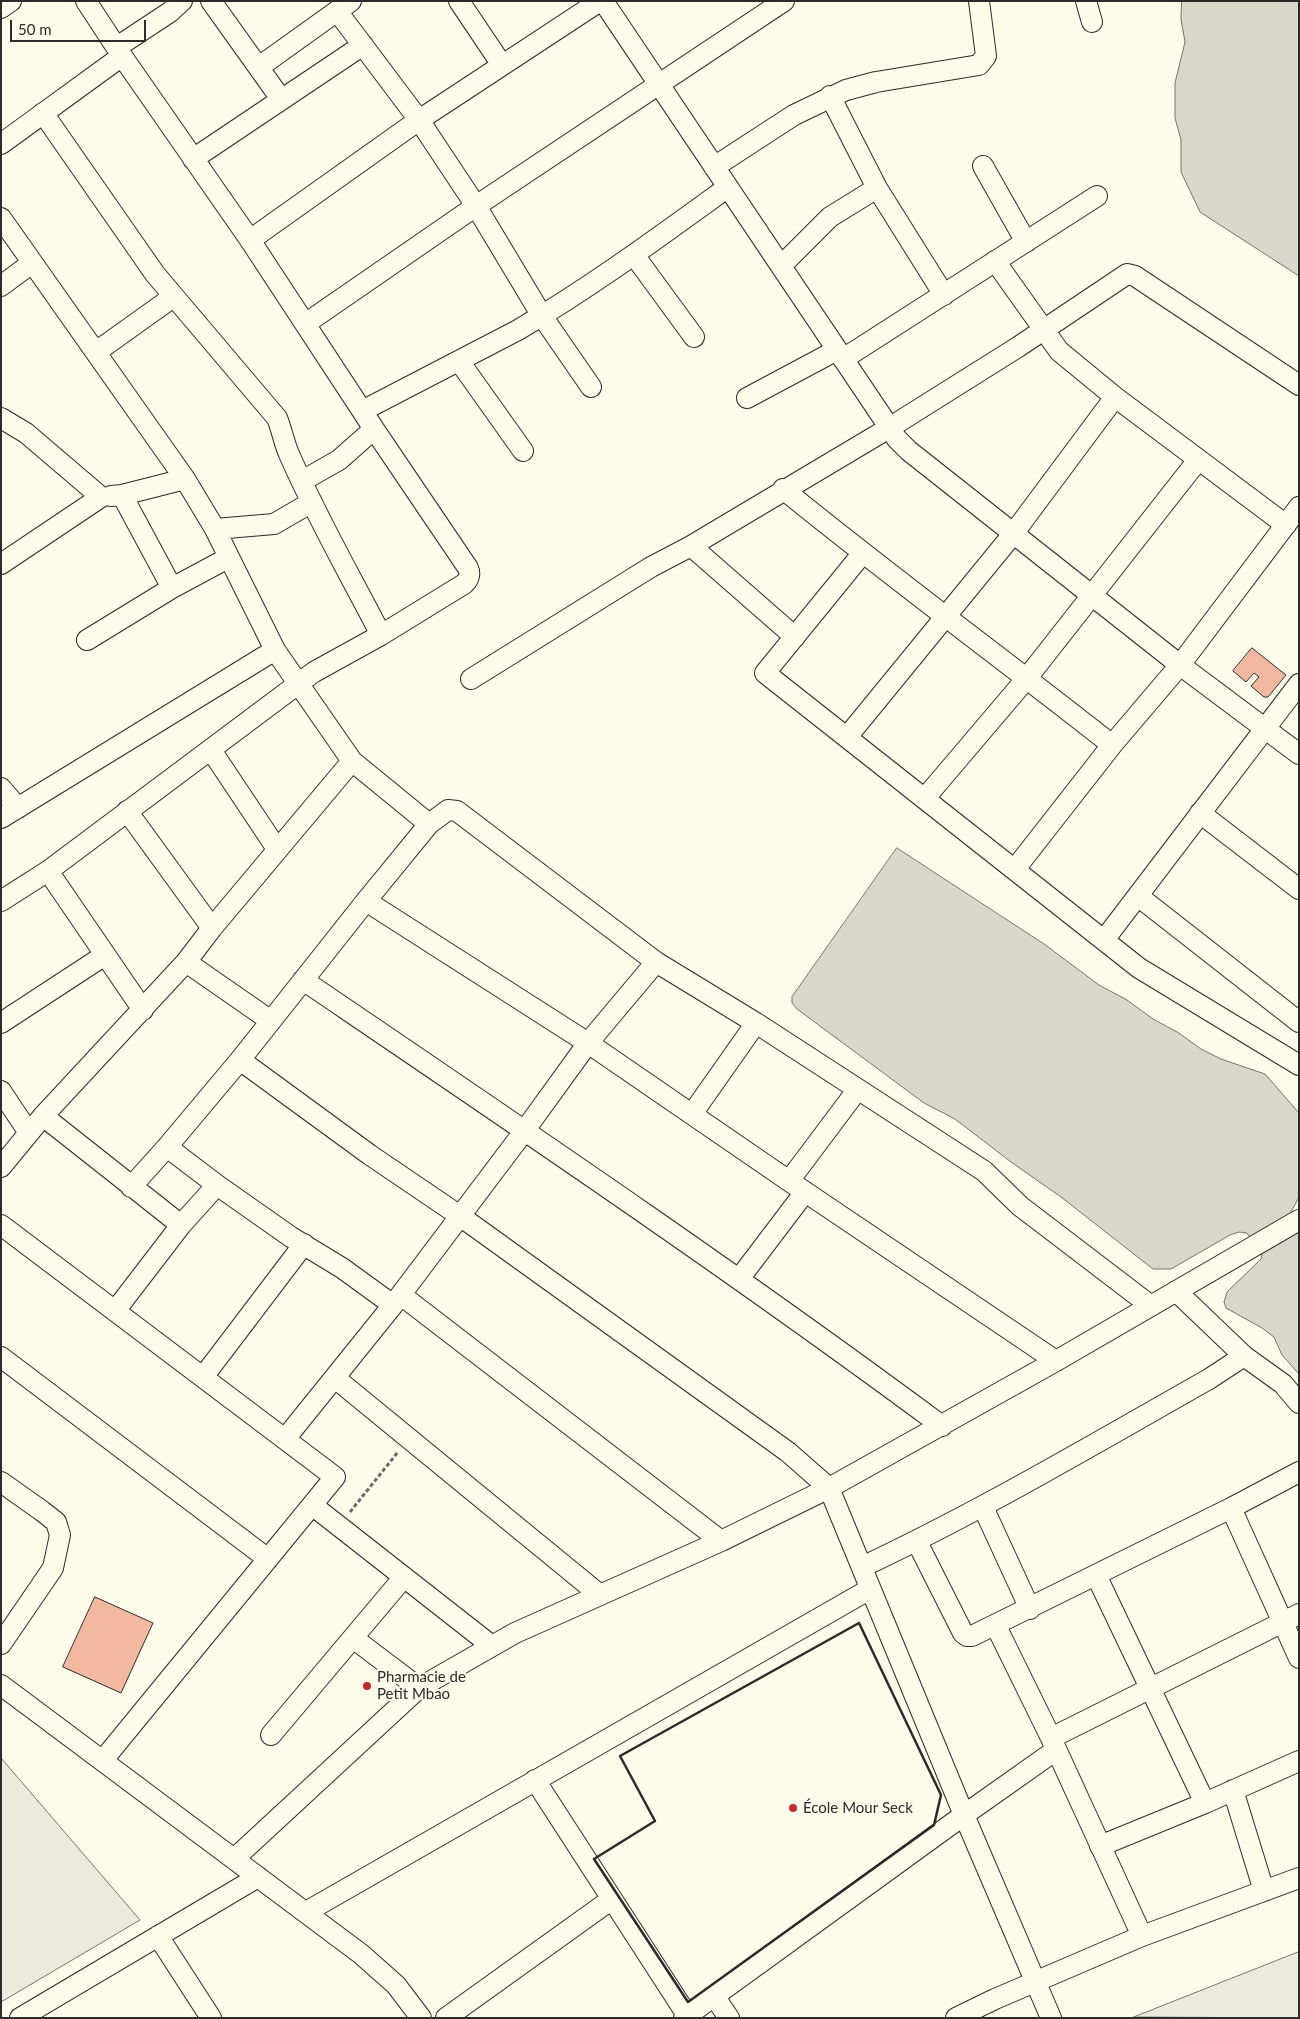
<!DOCTYPE html>
<html>
<head>
<meta charset="utf-8">
<style>
	body { margin:0 }
	#map { position:relative; width:1300px; height:2019px; overflow:hidden; background:#fdfbea; font-family:Lato,sans-serif }
	canvas { display:block }
	.frame { position:absolute; inset:0; border:2px solid #2b2b2b; pointer-events:none }
	.scale { position:absolute; left:10px; top:20px; width:136px; height:22px; box-sizing:border-box; border:2px solid #2b2b2b; border-top:0; padding-left:6px; font-size:15px; line-height:18px; white-space:nowrap; color:#2b2b2b; -webkit-text-stroke:4px #fdfbea; paint-order:stroke }
</style>
</head>
<body>
<div id="map">
<canvas width="1300" height="2019"></canvas>
<div class="frame"></div>
<div class="scale">50 m</div>
</div>
<script>
const ctx = document.querySelector('canvas').getContext('2d');
ctx.lineJoin = 'round';
function fill(path, color) {
  ctx.fillStyle = color;
  ctx.fill(path, 'evenodd');
}
function strokePath(path, color, width, dash) {
  ctx.strokeStyle = color;
  ctx.lineWidth = width;
  ctx.lineCap = dash ? 'butt' : 'round';
  ctx.setLineDash(dash || []);
  ctx.stroke(path);
}
function label(font, color, halo, rows, align = 'center') {
  ctx.font = font + ' Lato,sans-serif';
  ctx.lineWidth = 4;
  ctx.setLineDash([]);
  ctx.textBaseline = 'middle';
  ctx.strokeStyle = halo;
  ctx.fillStyle = color;
  for (const [text, x, y, turn = 0] of rows) {
    ctx.save();
    ctx.translate(x, y);
    ctx.rotate((+turn || 0) * Math.PI / 180);
    ctx.textAlign = isNaN(turn) ? turn : align;
    if (halo) ctx.strokeText(text, 0, 0);
    ctx.fillText(text, 0, 0);
    ctx.restore();
  }
}
const green = new Path2D(`
	M1 1758 140 1920 1 2002Z
	M1299 1952V2018L1134 2017Z`);
fill(green, '#ecebdb');
strokePath(green, '#74746e', 1);
const water = new Path2D(`
	M1182 1H1299V276L1200 212 1181 172V140L1175 118V83L1185 42 1181 19Z
	M897 848 1044 944 1099 985 1127 1000 1153 1019 1179 1033 1201 1049 1221 1059 1265 1074 1299 1113V1197L1291 1212 1299 1222V1374L1282 1355 1274 1337 1262 1328 1226 1308 1224 1302 1227 1292 1261 1259 1262 1254 1247 1233 1239 1232 1230 1235 1171 1269H1153L1061 1197 1011 1162 955 1119 924 1103 797 1009 792 1003V997Z`);
fill(water, '#d8d7c9');
strokePath(water, '#74746e', 1);
const building = new Path2D(`
	M1252 648 1286 675 1268 697H1264L1251 686 1259 677 1254 673 1246 682 1233 671Z
	M95 1597 153 1623 121 1693 63 1667Z`);
fill(building, '#f2b8a0');
strokePath(building, '#2b2b2b', 1);
const minor = new Path2D(`
	M211 1 281 99
	M459 1 502 65
	M603 1 897 439 909 451 1180 665 1299 754
	M1086 1 1092 22
	M1 8 11 1
	M337 11 419 120 476 206 542 316 591 387
	M117 47 170 12 182 1
	M259 67 351 1
	M830 96 877 188 944 295
	M43 113 155 274 277 418C282 430 284 443 289 454 316 516 350 575 381 635
	M1 144 122 56
	M193 159 363 45
	M983 166 1026 242
	M714 167 794 115 846 90 876 82 979 65 986 56 979 1
	M1 218 185 479 215 529 275 650 352 761 429 824
	M250 240 419 120 600 1
	M634 255 694 337
	M995 261 1059 351 1115 397 1286 525
	M781 266 830 217 877 188
	M1 286 32 263
	M305 324 476 206 784 1
	M96 352 173 297
	M843 359 1097 196
	M459 361 523 451
	M747 398 837 350
	M362 411 518 330C591 287 659 237 728 187
	M1 418 26 433 101 497 1 564
	M302 481 339 460 374 429
	M783 489C891 577 1003 659 1112 745
	M122 495 172 588
	M111 496 122 495 185 479
	M215 529 274 524 312 502
	M691 546 795 637
	M862 554 765 673 1139 968 1299 1065
	M87 640 172 588 228 558
	M471 679 651 567 691 546 889 428 1018 347 1127 274 1135 276 1299 385
	M847 737 1013 534 1115 397
	M211 750 277 849
	M1 788 18 808
	M925 798 1027 678 1198 460
	M127 811 212 928
	M1200 813 1299 889
	M1 818 275 650
	M1015 869 1112 745 1180 665 1299 507
	M48 871 143 1010
	M1138 896 1299 1022
	M1 901 48 871 314 672 381 635 464 584C469 579 471 575 468 568L374 429 250 240 122 56 86 1
	M366 901 588 1043 789 1181 1056 1361
	M1104 940 1299 684
	M186 962 271 1021
	M303 980C518 1126 733 1271 942 1426
	M1 1023 105 955
	M240 1060 370 1155 460 1216 788 1452 829 1488 964 1815 1051 2018
	M1 1091 29 1133
	M692 1114 756 1023
	M43 1116 181 1225
	M167 1147 217 1185 291 1237 342 1268 393 1305
	M1 1167 43 1116 186 962 212 928 352 761
	M789 1181 858 1089
	M131 1187 167 1147 240 1060 366 901 429 824 448 810 457 811 656 962 756 1023 984 1171 1020 1206 1151 1306
	M1 1225 335 1477 103 1760
	M739 1279 805 1192
	M1176 1291 1244 1356 1283 1384 1299 1403
	M401 1295 721 1541
	M115 1311 181 1225 217 1185
	M1 1357 268 1559
	M203 1377 304 1244
	M335 1378 600 1595
	M285 1439 393 1305 525 1130 588 1043 656 962
	M1 1482 42 1511 56 1522 60 1535 53 1568 1 1644
	M312 1505 492 1646
	M983 1507 1030 1609
	M1231 1508 1299 1658
	M917 1542 963 1633 967 1636H972L1231 1508 1299 1472
	M862 1567C981 1511 1094 1444 1209 1379L1244 1356
	M1096 1575 1205 1803
	M996 1626 1051 1738 1142 1936
	M353 1638 419 1688
	M1 1685 361 1954 396 1985 421 2018
	M271 1735 404 1577
	M1051 1738 1299 1614
	M535 1780 687 2015
	M1233 1790 1264 1891
	M1100 1846 1205 1803 1299 1761
	M234 1859 419 1688 515 1633 721 1541 829 1488 1056 1361 1299 1220
	M306 1912 870 1589
	M158 1936 211 2018
	M714 1996 729 2018
	M20 2018 258 1877
	M446 2018 612 1899
	M684 2018 964 1815 1056 1750
	M956 2018 995 1999 1142 1936 1299 1878`);
strokePath(minor, '#2b2b2b', 22);
strokePath(new Path2D(`
	M350 1512 398 1452`), '#6a6964', 3, [4, 2.5]);
strokePath(minor, '#fdfbea', 20);
strokePath(new Path2D(`
	M859 1623 941 1795 934 1825 688 2002 594 1859 655 1821 620 1756Z`), '#2b2b2b', 2.5);
for (const [x, y, r, color] of [
	[367,1686,5,"#c62828"],
	[793,1808,5,"#c62828"]
]) {
  const dot = new Path2D();
  dot.arc(x, y, r, 0, 2 * Math.PI);
  ctx.fillStyle = color;
  ctx.fill(dot);
  strokePath(dot, '#fdfbea', 2);
}
label('15px', '#2b2b2b', '#fdfbea', [
	["Pharmacie de",377,1677],
	["Petit Mbao",377,1694],
	["École Mour Seck",803,1808]
], 'left');
</script>
</body>
</html>
